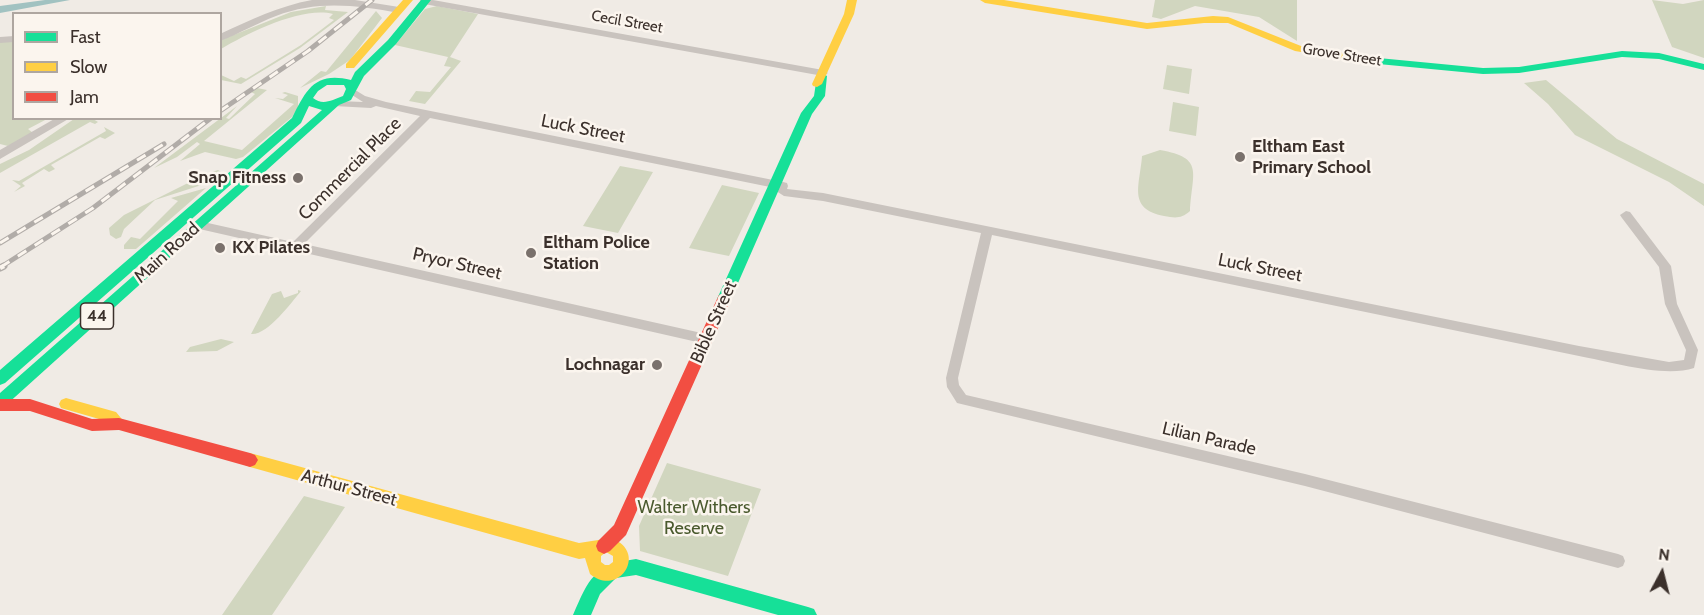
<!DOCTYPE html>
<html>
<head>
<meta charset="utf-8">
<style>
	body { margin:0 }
	#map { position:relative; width:1704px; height:615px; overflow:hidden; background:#f0ebe5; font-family:Cabin,sans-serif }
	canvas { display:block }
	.legend { position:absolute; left:12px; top:12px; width:210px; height:108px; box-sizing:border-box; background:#fbf5ee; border:2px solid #aea6a0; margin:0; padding:8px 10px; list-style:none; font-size:18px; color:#3b302b }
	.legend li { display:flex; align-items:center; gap:12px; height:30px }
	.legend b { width:30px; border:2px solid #aea6a0 }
	.north { position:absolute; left:1632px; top:543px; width:60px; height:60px; -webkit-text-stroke:4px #fbf5ee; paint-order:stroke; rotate:7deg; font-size:16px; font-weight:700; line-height:24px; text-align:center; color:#3b302b }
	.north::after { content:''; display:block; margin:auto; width:21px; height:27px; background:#3b302b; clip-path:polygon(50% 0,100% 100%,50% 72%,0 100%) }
</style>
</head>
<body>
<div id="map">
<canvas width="1704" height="615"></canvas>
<ul class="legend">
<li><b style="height:8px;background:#16e098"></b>Fast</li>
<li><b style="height:8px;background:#ffcf43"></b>Slow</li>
<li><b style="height:8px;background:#f24e42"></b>Jam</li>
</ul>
<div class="north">N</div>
</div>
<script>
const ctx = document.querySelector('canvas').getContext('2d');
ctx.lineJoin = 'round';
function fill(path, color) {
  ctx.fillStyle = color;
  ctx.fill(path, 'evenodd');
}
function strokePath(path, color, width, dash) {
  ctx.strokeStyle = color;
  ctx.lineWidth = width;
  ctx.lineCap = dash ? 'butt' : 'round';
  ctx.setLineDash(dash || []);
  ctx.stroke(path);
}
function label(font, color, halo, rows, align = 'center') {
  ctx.font = font + ' Cabin,sans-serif';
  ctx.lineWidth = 5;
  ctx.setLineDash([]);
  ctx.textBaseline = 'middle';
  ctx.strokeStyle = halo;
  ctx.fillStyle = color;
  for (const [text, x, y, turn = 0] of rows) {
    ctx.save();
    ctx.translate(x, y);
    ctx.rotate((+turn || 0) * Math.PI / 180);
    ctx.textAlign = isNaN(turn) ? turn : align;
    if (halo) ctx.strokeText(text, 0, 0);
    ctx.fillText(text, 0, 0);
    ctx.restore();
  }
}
fill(new Path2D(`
	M1155 0H1297V41L1259 17 1195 6 1161 19 1152 17Z
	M1652 0 1683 4 1704 0V58L1672 47Z
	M326 6 325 10 348 12 300 48 241 84 221 80V75L234 81 241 77 246 79 301 45 334 20 329 18 333 14C302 6 248 33 221 49V40L291 12Z
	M437 6 478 14 450 57 461 61 425 104 409 101 416 91 430 92 451 67 444 66 448 57 395 45 425 9Z
	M376 11 382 18 350 60 329 74 300 88 321 71 326 72Z
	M13 41 14 118 47 119 28 129 33 133 8 146 0 144V42Z
	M1167 65 1192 69 1189 94 1163 89Z
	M1546 80 1617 139 1704 184V206L1669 182 1575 135 1548 104 1524 83Z
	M257 88 267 90 204 141 242 150 294 104 275 98 283 99 288 95 282 93 285 92 298 96V107L292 117 243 157 236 159 205 152 180 161 200 144 197 142 177 157 154 168 237 106 226 118 229 119 255 94 251 92Z
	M1173 102 1199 107 1196 136 1169 131Z
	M74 119H93L98 122 95 124 90 122 0 173V164L29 150Z
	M104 127 115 133 105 139 100 137 51 165 55 169 49 172 44 169 22 183 25 186 14 192 21 186 12 180 19 181 106 131Z
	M1160 150C1205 158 1192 172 1190 211 1181 219 1175 218 1164 216 1127 209 1140 185 1142 156Z
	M620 166 653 172 618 233 583 226Z
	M218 170 223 173 214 181 155 200 124 229 121 237 116 239 110 235 109 228 124 215 206 174Z
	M722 185 759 193 729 256 689 248Z
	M206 188 136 249H124V245L131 237 140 239 178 201 171 198Z
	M298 290 301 291C291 303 267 336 251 334L272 294 281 291 284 298 298 293Z
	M221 339 234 342 217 351 186 352 190 347Z
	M667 463 761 489 728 576 640 551 639 526Z
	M304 496 345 507 272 615H222Z`), '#d1d6bf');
fill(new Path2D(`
	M45 0H70L0 13V6Z`), '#a1c2c1');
fill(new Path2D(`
	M312 0H355L399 7 403 10 399 13C356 5 317 0 276 16 257 23 239 34 220 41V34C250 20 279 6 312 0Z
	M420 0H433L823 70 828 73 823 76 424 4 421 3Z
	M14 36V42L0 43V37Z
	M352 88 365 96 386 102 783 182 787 183 788 186 787 189 823 193 1579 346 1669 362 1684 360 1686 350 1665 304 1659 267 1622 218 1620 215 1626 211 1630 212 1671 266 1677 304 1698 350 1694 368C1664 378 1611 362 1579 356L992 235 958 378 959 385 966 395 1305 474 1618 554 1623 556 1625 561 1623 566 1618 568 1305 486 957 403 947 387 946 378 981 233 823 201 784 196 770 187 430 118 304 244 706 334 710 336 712 339 710 342 706 344 195 228 193 225 195 222 199 221 293 242 420 116 376 106 371 108 334 106 333 104 338 101 363 102 349 93 347 91Z
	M56 118H70L0 159V150Z`), '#c9c3be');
fill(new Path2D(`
	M421 0H431L396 44 364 76 351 100 339 105 5 406 0 408V393L322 110 309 106 301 123 5 383 0 385V370L292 118C306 90 315 71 351 80L355 72 388 40ZM327 85H344L346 89 343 96C332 100 323 106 313 98L318 91Z
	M1622 51 1659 53 1704 64V70L1659 59 1622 57 1519 73 1483 74 1368 63 1363 60 1368 57 1483 68 1519 67Z
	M822 73 827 76 825 96 812 114 731 299 729 303H719L717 299 801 113 814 96 817 76Z
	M636 559 808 607 814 609 817 615H778L636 575 616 578 600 594 591 615H573C589 578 594 565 636 559Z`), '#16e098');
fill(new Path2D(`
	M403 0H413L354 68H346V64Z
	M847 0H857L854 14 822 84 817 87 813 86 812 84 844 14Z
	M980 0H1004L1147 23 1213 16 1228 17 1301 46 1368 57 1373 60 1368 63 1295 51 1228 23H1204L1147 29 985 3Z
	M66 398 116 412 126 424 124 428 119 430 106 421 61 408 59 404 61 400Z
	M250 453 579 543 611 538C649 552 619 598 590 574L585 558 579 559 250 467 245 465 242 460 245 455ZM606 552 613 556V562L609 565H605L601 562V556Z`), '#ffcf43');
fill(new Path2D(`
	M724 294 729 295 731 299 626 535 610 551 604 554 598 551 596 546 598 541 614 525 717 299 719 295Z
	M0 399H30L92 419 119 418 250 453 255 455 258 460 255 465 250 467 119 430 92 431 30 411H0Z`), '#f24e42');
const railFar1 = new Path2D(`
	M220 111 308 51 372 0
	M0 243 164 144
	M1 267 93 208 211 118`);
const rail = new Path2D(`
	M0 268 4 266`);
strokePath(railFar1, '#b1aca8', 5);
strokePath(rail, '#b1aca8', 7);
strokePath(railFar1, '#fbf5ee', 3, [10]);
strokePath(rail, '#fbf5ee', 4.5, [13]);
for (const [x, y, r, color] of [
	[1240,157,6,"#7a716c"],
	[298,178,6,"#7a716c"],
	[220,248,6,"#7a716c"],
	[531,253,6,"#7a716c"],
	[657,365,6,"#7a716c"]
]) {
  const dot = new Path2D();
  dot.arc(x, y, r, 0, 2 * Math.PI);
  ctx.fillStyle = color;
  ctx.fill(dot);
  strokePath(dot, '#fbf5ee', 2);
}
label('15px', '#3b302b', '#fbf5ee', [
	["Cecil Street",627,22,10],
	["Grove Street",1342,55,9]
]);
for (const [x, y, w] of [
	[97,316,33]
]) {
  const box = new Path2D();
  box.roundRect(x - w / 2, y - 13, w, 26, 4.5);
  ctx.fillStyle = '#fbf5ee';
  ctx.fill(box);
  strokePath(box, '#3b302b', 1.5);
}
label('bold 16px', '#3b302b', null, [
	["44",97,316]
]);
label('18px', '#3b302b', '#fbf5ee', [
	["Luck Street",583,129,11],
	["Commercial Place",350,169,-45],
	["Main Road",167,253,-42],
	["Pryor Street",457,264,13],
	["Luck Street",1260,268,11],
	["Bible Street",714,322,-66],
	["Lilian Parade",1209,439,13],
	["Arthur Street",349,488,15]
]);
label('bold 18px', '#3b302b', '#fbf5ee', [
	["Eltham East",1252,147],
	["Primary School",1252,168],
	["Snap Fitness",286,178,"right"],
	["Eltham Police",543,243],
	["Station",543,264],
	["KX Pilates",232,248],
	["Lochnagar",645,365,"right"]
], 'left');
label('18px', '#4a5a2e', '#fbf5ee', [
	["Walter Withers",694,508],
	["Reserve",694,529]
]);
</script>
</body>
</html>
